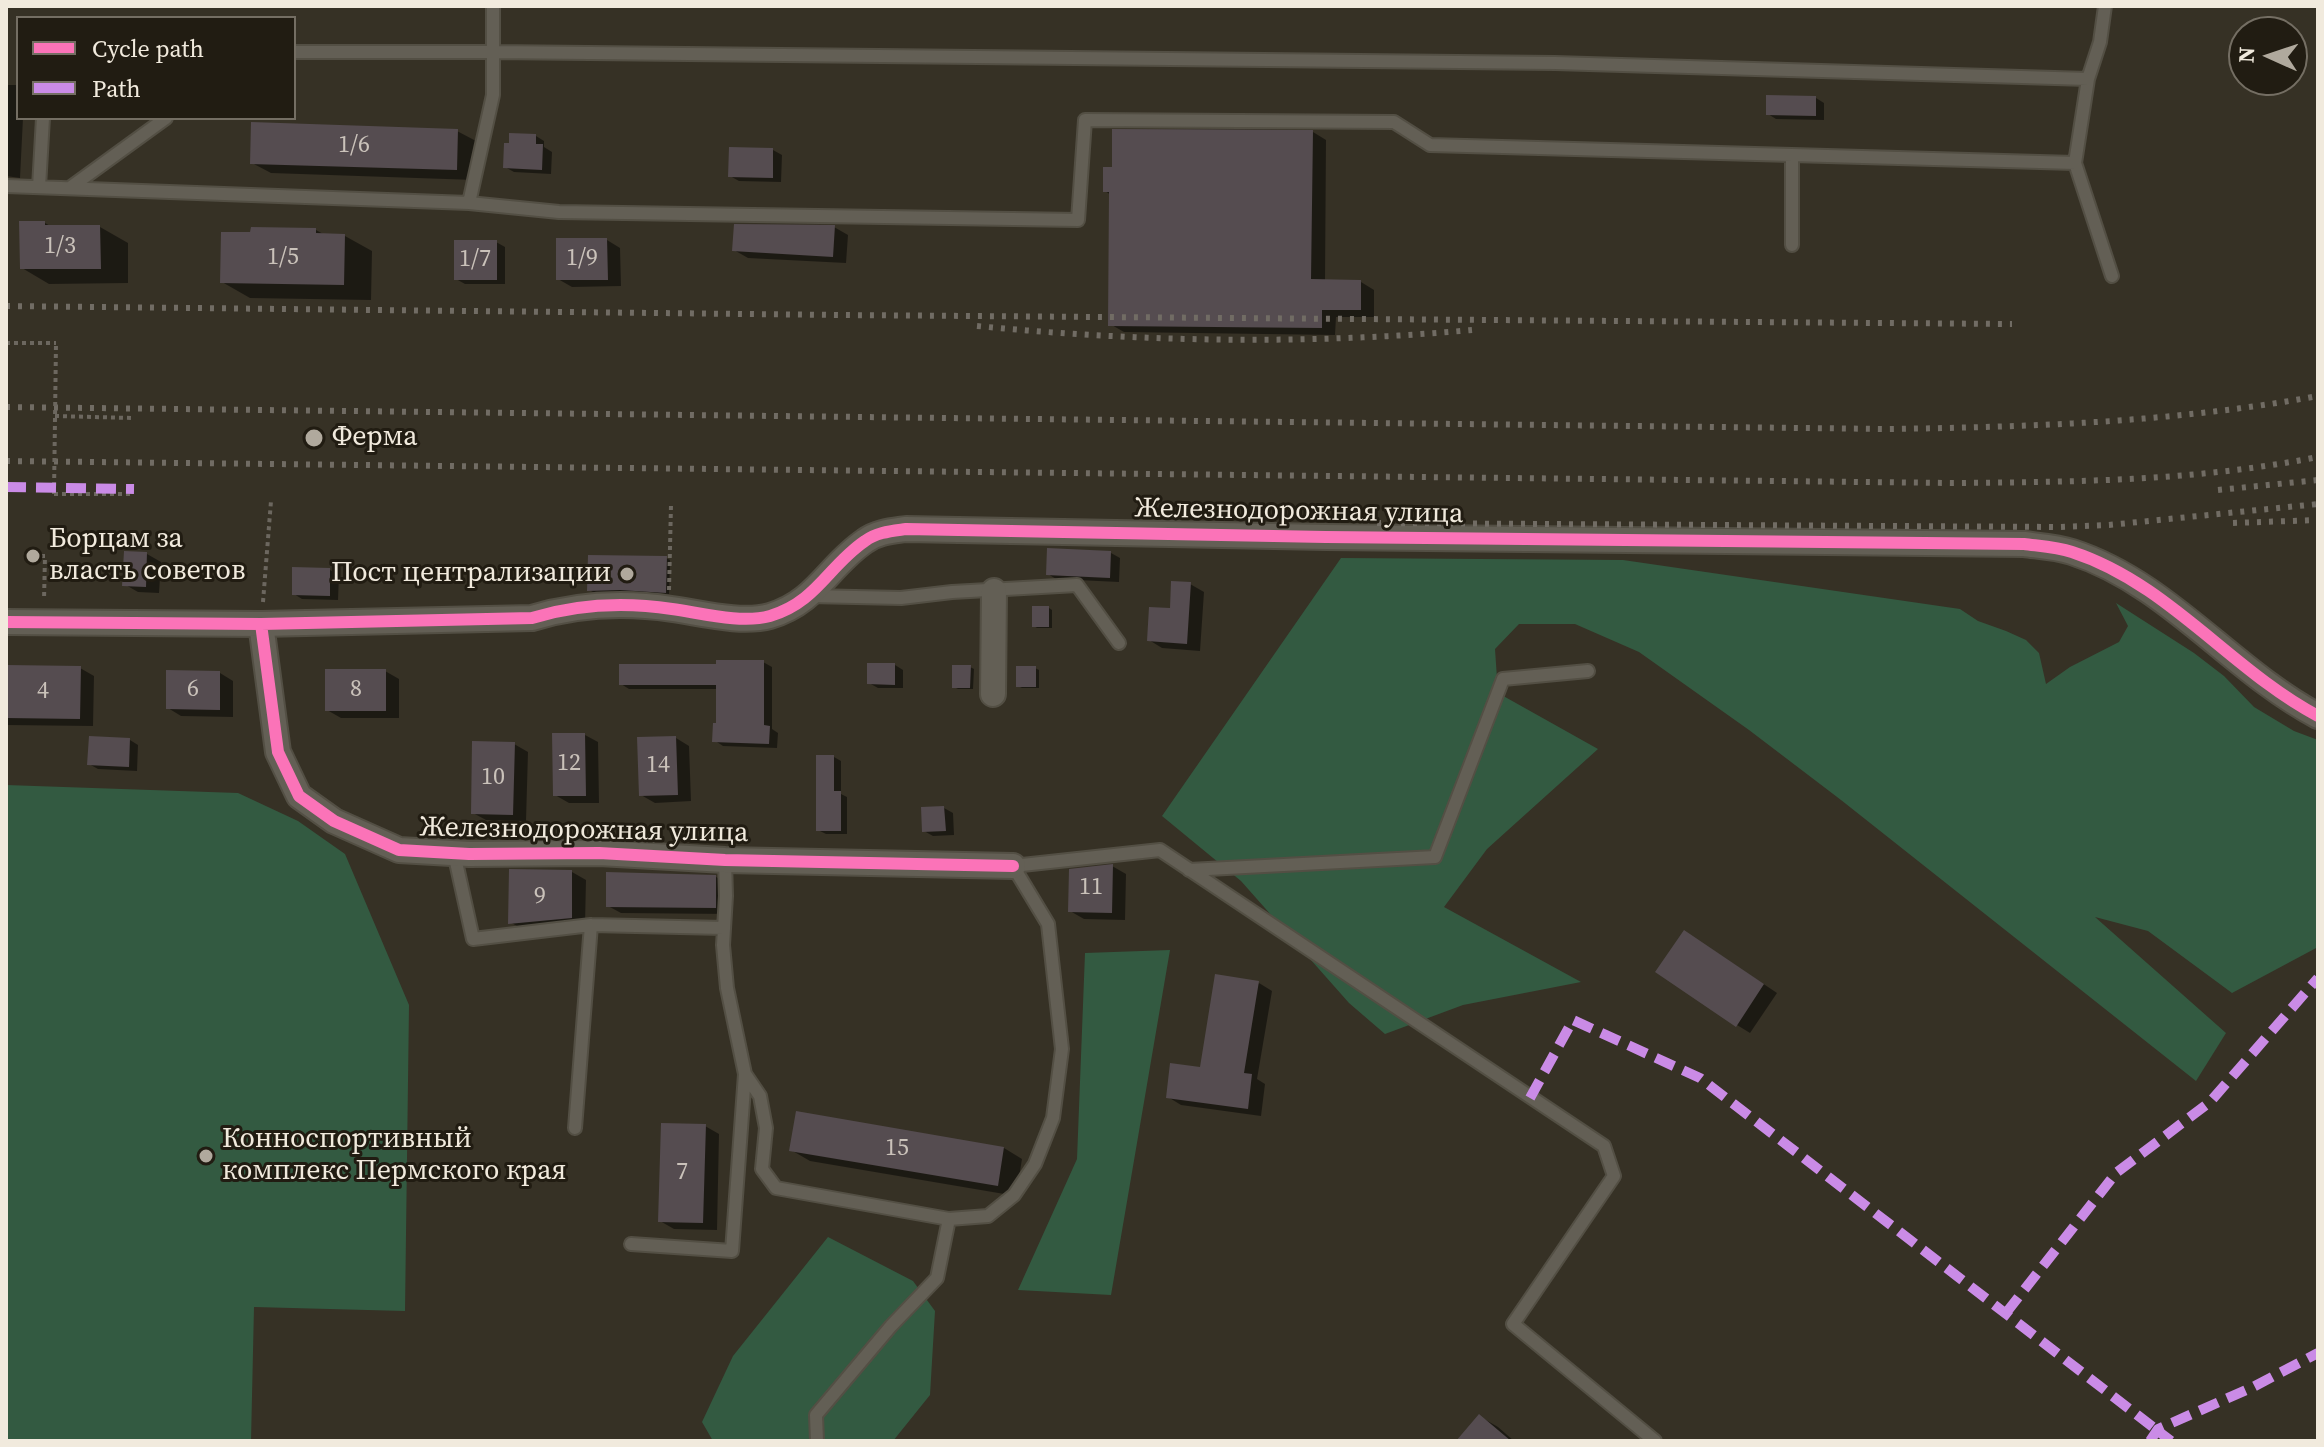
<!DOCTYPE html>
<html>
<head>
<meta charset="utf-8">
<style>
	body { margin:0 }
	#map { position:relative; width:2324px; height:1447px; overflow:hidden; background:#363125; font-family:"Source Serif 4",serif }
	canvas { display:block }
	.frame { position:absolute; inset:0; border:8px solid #f1eadd; pointer-events:none }
	.legend { position:absolute; left:16px; top:16px; width:280px; height:104px; box-sizing:border-box; background:#211c12; border:2px solid #746e63; margin:0; padding:10px 14px; list-style:none; font-size:24px; color:#f1eadd }
	.legend li { display:flex; align-items:center; gap:16px; height:40px }
	.legend b { width:40px; border:2px solid #746e63 }
	.north { position:absolute; left:2228px; top:16px; width:80px; height:80px; box-sizing:border-box; background:#211c12; border:2px solid #746e63; border-radius:50%; rotate:273deg; font-size:22px; font-weight:700; line-height:32px; text-align:center; color:#f1eadd }
	.north::after { content:''; display:block; margin:auto; width:28px; height:36px; background:#b0a99d; clip-path:polygon(50% 0,100% 100%,50% 72%,0 100%) }
</style>
</head>
<body>
<div id="map">
<canvas width="2324" height="1447"></canvas>
<div class="frame"></div>
<ul class="legend">
<li><b style="height:10px;background:#fb73b8"></b>Cycle path</li>
<li><b style="height:10px;background:#ca8be6"></b>Path</li>
</ul>
<div class="north">N</div>
</div>
<script>
const ctx = document.querySelector('canvas').getContext('2d');
ctx.lineJoin = 'round';
function fill(path, color) {
  ctx.fillStyle = color;
  ctx.fill(path, 'evenodd');
}
function strokePath(path, color, width, dash) {
  ctx.strokeStyle = color;
  ctx.lineWidth = width;
  ctx.lineCap = dash ? 'butt' : 'round';
  ctx.setLineDash(dash || []);
  ctx.stroke(path);
}
function label(font, color, halo, rows, align = 'center') {
  ctx.font = font + ' "Source Serif 4",serif';
  ctx.lineWidth = 6;
  ctx.setLineDash([]);
  ctx.textBaseline = 'middle';
  ctx.strokeStyle = halo;
  ctx.fillStyle = color;
  for (const [text, x, y, turn = 0] of rows) {
    ctx.save();
    ctx.translate(x, y);
    ctx.rotate((+turn || 0) * Math.PI / 180);
    ctx.textAlign = isNaN(turn) ? turn : align;
    if (halo) ctx.strokeText(text, 0, 0);
    ctx.fillText(text, 0, 0);
    ctx.restore();
  }
}
fill(new Path2D(`
	M1341 558 1623 560 1960 609 1978 621 2006 631 2026 640 2039 653 2046 684 2070 667 2119 642 2128 626 2116 603 2194 653 2224 676 2254 707 2294 731 2318 740V947L2232 993 2148 931 2095 917 2226 1033 2196 1081 1841 800 1749 730 1639 652 1575 624H1519L1495 649 1498 693 1598 749 1487 849 1444 907 1581 982 1463 1005 1385 1034 1349 1003 1241 881 1162 816Z
	M6 785 238 793 298 821 345 854 409 1005 405 1311 254 1307 251 1441H6Z
	M1170 950 1111 1295 1018 1290 1077 1159 1085 953Z
	M828 1237 913 1281 935 1311 930 1395 893 1441H713L702 1422 733 1356Z`), '#335a41');
fill(new Path2D(`
	M6 79 7 85H18V118H23L20 178 6 176Z
	M1816 98 1824 103V120L1776 119 1768 114Z
	M457 131 476 141 475 180 271 173 252 163Z
	M1313 132 1326 140 1325 281 1361 282 1374 290V317H1336L1335 335 1124 332 1110 324 1111 195 1105 191Z
	M536 136 544 141V147L552 152 551 174 514 172 505 167Z
	M773 150 782 155 781 182 739 181 730 176Z
	M45 223 52 227H100L128 243V283L49 284 22 268Z
	M834 227 848 235 846 263 748 258 734 250Z
	M316 230 325 235 345 236 372 251 371 300 250 298 222 282Z
	M607 240 620 248 621 286 572 287 558 279Z
	M496 242 505 247V284H465L456 279Z
	M1111 553 1120 558 1119 582 1056 579 1048 574Z
	M147 554 161 562 159 593 138 592 124 584Z
	M666 558 670 560 669 594 625 591 593 592 589 590Z
	M330 570 339 575 338 600 302 599 294 594Z
	M1190 584 1204 592 1200 651 1162 648 1149 640Z
	M1049 608 1052 610V628H1037L1034 626Z
	M763 662 772 667V729L778 733 777 748 723 746 714 740 718 725V689H629L621 684 718 666Z
	M895 665 903 670V688H878L869 683Z
	M6 667 80 668 94 676 93 726 6 725Z
	M970 667 974 669 973 689H958L954 687Z
	M1035 668 1039 670V688H1022L1018 686Z
	M385 671 399 679V718H341L327 710Z
	M220 673 233 681V717L181 716 168 708Z
	M585 735 598 742 599 803H569L555 795Z
	M676 738 689 746 691 801 655 803 641 795Z
	M130 740 138 745 137 771 98 769 89 764Z
	M514 744 528 752 526 821 486 820 473 813Z
	M834 757 841 761V794L847 797V834H826L818 830Z
	M944 808 953 813 954 835 933 836 924 831Z
	M1112 866 1126 874 1125 920 1084 919 1070 911Z
	M572 872 586 880 585 925 524 930 510 922Z
	M716 877 730 884 729 914 621 913 608 906Z
	M1698 940 1777 993 1750 1033 1737 1025Z
	M1259 983 1272 991 1257 1079 1265 1084 1261 1116 1181 1105 1168 1097 1201 1069Z
	M705 1126 719 1134 717 1230 674 1229 660 1221Z
	M1004 1148 1022 1159 1016 1196 810 1161 791 1150Z
	M1479 1416 1498 1427 1514 1441H1459Z`), '#0007');
fill(new Path2D(`
	M1766 95 1816 96V116L1766 115Z
	M251 122 458 129 457 170 250 164Z
	M1112 129 1313 130 1311 279 1361 280V310H1322V328L1108 326 1109 192H1103V167H1112Z
	M509 133 536 134V144H543L542 170 503 168 504 143H509Z
	M729 147 773 148V178L728 177Z
	M19 221H45V225H100L101 269H20Z
	M734 224 835 225 833 257 732 251Z
	M251 227 316 228V233L345 234 344 285 220 283 221 232H250Z
	M556 238H607L608 280H556Z
	M454 240H497V280H454Z
	M1047 548 1111 551 1110 578 1046 575Z
	M124 551 147 552 146 587 122 586Z
	M588 555 667 556 666 593 620 590 587 591Z
	M292 567 330 568V596L292 595Z
	M1171 581 1191 582 1187 644 1147 641 1149 607 1170 608Z
	M1032 606H1049V627H1032Z
	M716 660H764V725L770 726 769 744 712 742 713 723H716V685H619V664H716Z
	M867 663H895V685L867 684Z
	M6 665 81 666 80 719 6 718Z
	M952 665H971L970 688H952Z
	M1016 666H1036V687H1016Z
	M325 669H386V711H325Z
	M166 670 220 671V710L166 709Z
	M552 733H585L586 796H553Z
	M89 736 130 738 129 767 87 765Z
	M676 736 678 795 639 796 637 737Z
	M472 741 515 742 513 815 471 814Z
	M816 755H834V791H841V831H816Z
	M944 806 946 831 922 832 921 807Z
	M1113 864 1112 913 1068 912 1069 869Z
	M509 869 572 870V918L508 924Z
	M606 872 716 875V908L606 907Z
	M1684 930 1764 984 1736 1027 1655 972Z
	M1215 974 1259 981 1244 1073 1252 1074 1248 1109 1166 1098 1170 1063 1200 1067Z
	M796 1111 1004 1147 998 1186 789 1151Z
	M661 1123 706 1124 703 1223 658 1222Z
	M1479 1414 1511 1441H1456Z`), '#554c50');
const lane = new Path2D(`
	M294 52H493L1555 63 2088 79 2075 163 2112 276
	M2088 79 2100 42 2105 6
	M1792 155 2075 163
	M6 186 469 203 559 212 1078 220 1085 120 1394 122 1430 145 1792 155V245
	M39 187 43 118
	M71 187 166 118
	M469 203 493 95V6
	M809 596 901 598 952 592 1077 585 1119 643
	M454 853 473 939 591 925 724 928
	M725 860 726 896 723 945 727 988 745 1074 760 1096 766 1128 762 1169 776 1188 949 1219 988 1216 1014 1195 1035 1164 1053 1118 1062 1049 1048 924 1013 866 1160 850 1604 1146 1614 1176 1513 1324 1655 1441
	M1189 870 1435 857 1503 679 1588 671
	M575 1128 591 925
	M631 1244 732 1251 745 1074
	M817 1441 816 1415 891 1326 937 1278 949 1219`);
const street = new Path2D(`
	M6 622 261 624 532 618C578 604 625 602 672 609 701 613 741 624 770 616 817 602 828 566 865 541 877 532 892 531 906 529L1326 537 2024 544C2039 546 2057 547 2072 552 2168 583 2231 670 2318 716
	M261 624 278 752 299 796 334 821 399 850 469 854 599 853 725 860 1013 866
	M993 694 994 591`);
strokePath(lane, '#534f44', 16);
strokePath(street, '#534f44', 28);
strokePath(new Path2D(`
	M6 343H56
	M55 416 132 418
	M54 494H134
	M33 556H45L44 600
	M669 590 671 505
	M263 602 271 501`), '#6c675f', 4, [4, 4]);
strokePath(lane, '#635f55', 12);
strokePath(street, '#635f55', 24);
strokePath(new Path2D(`
	M6 306 841 315 2012 324
	M977 326C1142 342 1307 345 1472 330
	M6 407 1888 429C2033 427 2176 422 2318 396
	M6 461 1952 483C2076 482 2195 481 2318 457
	M2218 490 2318 480
	M1377 523 2059 527 2109 525 2318 504
	M2233 523 2318 520`), '#716c64', 6, [4, 8]);
strokePath(new Path2D(`
	M54 494 56 343`), '#6c675f', 4, [4, 4]);
strokePath(new Path2D(`
	M6 487 134 489
	M1530 1098 1573 1020 1700 1078 2171 1441
	M2006 1313 2116 1173 2210 1102 2318 978
	M2150 1441 2158 1429 2253 1387 2318 1353`), '#ca8be6', 10, [20, 10]);
strokePath(new Path2D(`
	M6 622 261 624 532 618C578 604 625 602 672 609 701 613 741 624 770 616 817 602 828 566 865 541 877 532 892 531 906 529L1326 537 2024 544C2039 546 2057 547 2072 552 2168 583 2231 670 2318 716
	M261 624 278 752 299 796 334 821 399 850 469 854 599 853 725 860 1013 866`), '#fb73b8', 12);
for (const [x, y, r, color] of [
	[314,438,10,"#b0a99d"],
	[33,556,8,"#b0a99d"],
	[627,574,8,"#b0a99d"],
	[206,1156,8,"#b0a99d"]
]) {
  const dot = new Path2D();
  dot.arc(x, y, r, 0, 2 * Math.PI);
  ctx.fillStyle = color;
  ctx.fill(dot);
  strokePath(dot, '#211c12', 3);
}
label('24px', '#cac2ba', null, [
	["1/6",354,146],
	["1/3",60,247],
	["1/5",283,258],
	["1/9",582,259],
	["1/7",475,260],
	["6",193,690],
	["8",356,690],
	["4",43,692],
	["12",569,764],
	["14",658,766],
	["10",493,778],
	["11",1091,888],
	["9",540,897],
	["15",897,1149],
	["7",682,1173]
]);
label('28px', '#f1eadd', '#211c12', [
	["Ферма",332,438],
	["Борцам за",49,540],
	["власть советов",49,572],
	["Пост централизации",611,574,"right"],
	["Конноспортивный",222,1140],
	["комплекс Пермского края",222,1172]
], 'left');
label('28px', '#f1eadd', '#211c12', [
	["Железнодорожная улица",1299,512,1],
	["Железнодорожная улица",584,831,1]
]);
</script>
</body>
</html>
